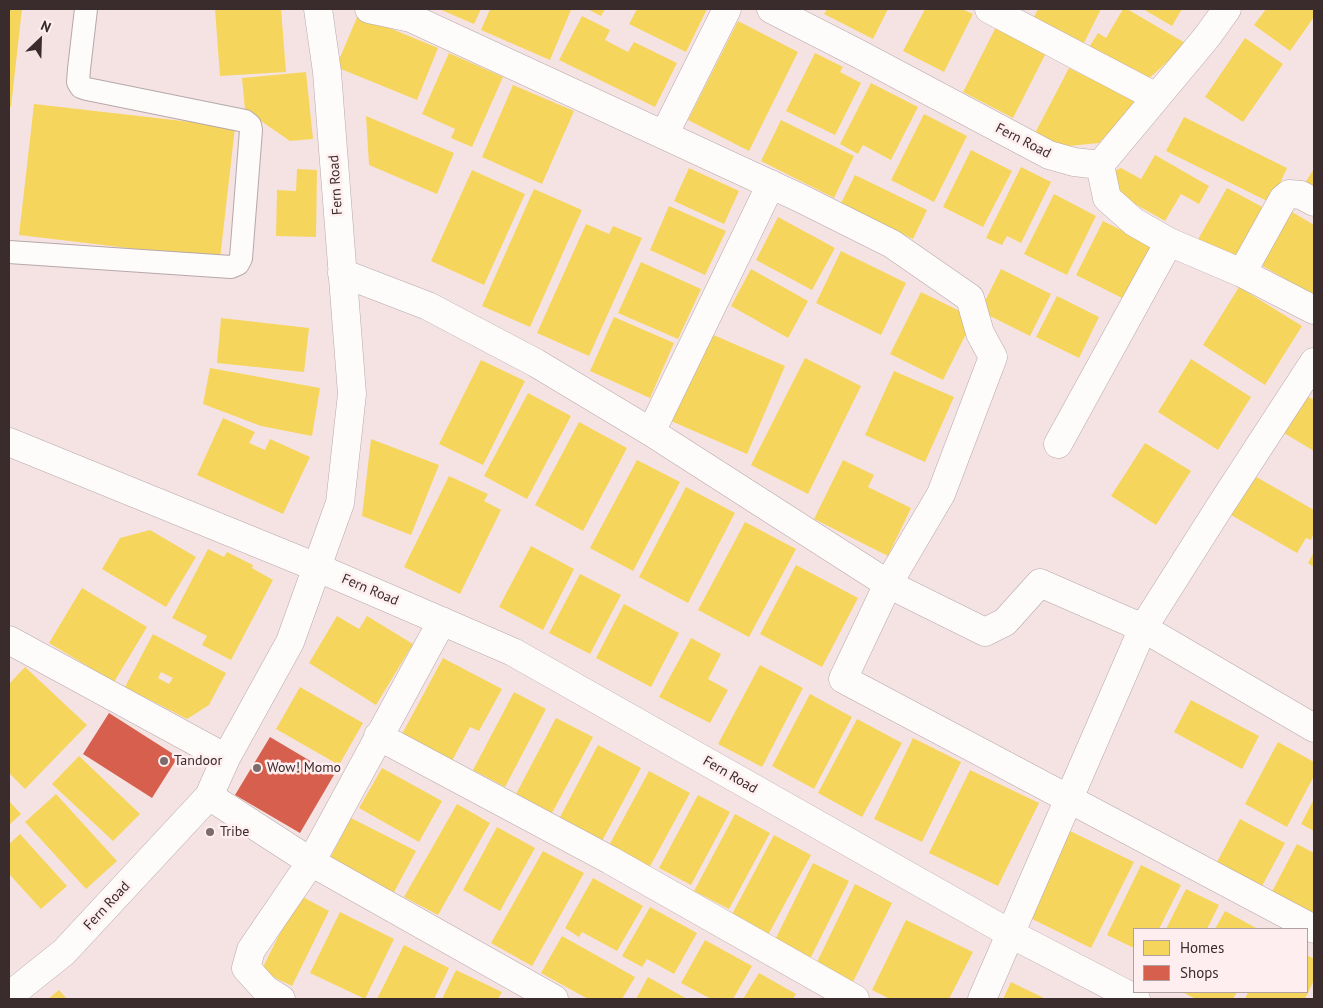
<!DOCTYPE html>
<html>
<head>
<meta charset="utf-8">
<style>
	body { margin:0 }
	#map { position:relative; width:1323px; height:1008px; overflow:hidden; background:#f5e3e4; font-family:"PT Sans",sans-serif }
	canvas { display:block }
	.frame { position:absolute; inset:0; border:10px solid #3a2b2c; pointer-events:none }
	.legend { position:absolute; left:1133px; top:928px; width:175px; height:65px; box-sizing:border-box; background:#feeeef; border:1px solid #b0a0a1; margin:0; padding:6px 9px; list-style:none; font-size:15px; color:#3a2b2c }
	.legend li { display:flex; align-items:center; gap:10px; height:25px }
	.legend b { width:25px; border:1px solid #b0a0a1 }
	.north { position:absolute; left:15px; top:15px; width:50px; height:50px; -webkit-text-stroke:4px #feeeef; paint-order:stroke; rotate:24deg; font-size:14px; font-weight:700; line-height:20px; text-align:center; color:#3a2b2c }
	.north::after { content:''; display:block; margin:auto; width:18px; height:22px; background:#3a2b2c; clip-path:polygon(50% 0,100% 100%,50% 72%,0 100%) }
</style>
</head>
<body>
<div id="map">
<canvas width="1323" height="1008"></canvas>
<div class="frame"></div>
<ul class="legend">
<li><b style="height:14px;background:#f6d55c"></b>Homes</li>
<li><b style="height:14px;background:#d6604d"></b>Shops</li>
</ul>
<div class="north">N</div>
</div>
<script>
const ctx = document.querySelector('canvas').getContext('2d');
ctx.lineJoin = 'round';
function fill(path, color) {
  ctx.fillStyle = color;
  ctx.fill(path, 'evenodd');
}
function strokePath(path, color, width, dash) {
  ctx.strokeStyle = color;
  ctx.lineWidth = width;
  ctx.lineCap = dash ? 'butt' : 'round';
  ctx.setLineDash(dash || []);
  ctx.stroke(path);
}
function label(font, color, halo, rows, align = 'center') {
  ctx.font = font + ' "PT Sans",sans-serif';
  ctx.lineWidth = 5;
  ctx.setLineDash([]);
  ctx.textBaseline = 'middle';
  ctx.strokeStyle = halo;
  ctx.fillStyle = color;
  for (const [text, x, y, turn = 0] of rows) {
    ctx.save();
    ctx.translate(x, y);
    ctx.rotate((+turn || 0) * Math.PI / 180);
    ctx.textAlign = isNaN(turn) ? turn : align;
    if (halo) ctx.strokeText(text, 0, 0);
    ctx.fillText(text, 0, 0);
    ctx.restore();
  }
}
fill(new Path2D(`
	M9 9H22L11 107 9 106Z
	M215 9H281L286 72 220 76Z
	M439 9H481L474 24Z
	M490 9H569L571 10 550 60 481 30Z
	M587 9H605L601 16Z
	M637 9H707L686 52 629 24Z
	M827 9H888L873 39 824 14Z
	M925 9H962L973 14 944 72 903 51Z
	M1038 9H1101L1082 47 1032 21Z
	M1123 9H1127L1187 44 1144 83 1088 49 1098 33 1106 38Z
	M1143 9H1182L1172 26Z
	M1266 9H1314V17L1290 51 1254 25Z
	M358 15 438 48 417 100 336 67Z
	M582 16 610 30 605 40 628 52 634 42 677 63 655 107 559 60Z
	M738 21 798 52 749 151 688 120Z
	M999 21 1049 47 1013 118 963 92Z
	M1245 38 1283 64 1243 122 1205 97Z
	M449 53 503 77 472 147 451 138 455 129 422 114Z
	M815 53 843 67 840 72 861 83 835 135 786 111Z
	M1069 68 1137 102 1099 143 1059 147 1034 135Z
	M306 72 313 139 290 141 245 110 242 78Z
	M871 83 918 107 891 160 863 145 858 154 840 144Z
	M513 85 574 111 542 184 482 157Z
	M34 104 235 127 220 259 19 235Z
	M924 114 967 136 934 202 891 180Z
	M366 116 454 153 437 194 369 165Z
	M1184 117 1287 168 1271 203 1166 151Z
	M781 120 854 156 834 198 761 161Z
	M971 150 1012 171 983 227 943 207Z
	M1155 155 1209 186 1199 204 1181 194 1165 221 1112 191 1106 175 1121 168 1141 179Z
	M1021 167 1051 182 1021 243 1007 236 1002 245 986 238Z
	M689 168 739 191 724 224 674 201Z
	M297 169 317 170 316 237 276 236 277 190 296 191Z
	M1314 169V198L1301 189Z
	M472 170 525 194 484 285 431 261Z
	M855 175 927 210 913 239 841 203Z
	M1227 188 1266 209 1233 264 1196 243Z
	M534 189 582 210 530 327 482 306Z
	M1054 194 1096 216 1067 275 1024 254Z
	M669 206 726 231 705 275 650 250Z
	M1287 209 1314 225V296L1256 262Z
	M778 217 835 248 812 290 756 260Z
	M1103 221 1151 245 1124 299 1076 275Z
	M586 224 609 234 613 226 642 238 589 356 537 333Z
	M841 251 906 283 881 335 816 303Z
	M641 262 701 289 678 339 618 313Z
	M751 269 808 301 788 338 731 306Z
	M1001 269 1051 294 1030 336 980 311Z
	M1239 287 1302 326 1265 385 1203 345Z
	M921 292 974 318 943 380 890 354Z
	M1057 296 1099 317 1079 358 1036 337Z
	M614 317 674 343 650 398 590 371Z
	M221 318 309 328 304 372 217 363Z
	M709 333 785 366 747 454 671 421Z
	M805 358 861 386 808 494 751 465Z
	M1191 359 1251 397 1218 450 1158 412Z
	M481 360 525 381 483 465 439 444Z
	M210 368 320 388 312 436 261 426 203 404Z
	M894 371 954 397 925 462 865 435Z
	M528 393 571 416 527 499 484 476Z
	M1305 395 1314 400V451L1284 433Z
	M223 418 255 432 249 443 265 450 270 439 310 457 283 514 197 475Z
	M579 422 627 448 583 531 535 505Z
	M371 439 439 465 411 535 362 516Z
	M1145 443 1191 471 1156 525 1111 496Z
	M637 460 680 482 633 571 590 548Z
	M843 460 874 475 868 487 911 508 888 556 814 519Z
	M1253 475 1314 510V533L1311 540 1306 538 1297 553 1231 515Z
	M449 476 488 494 484 501 501 510 460 594 404 567Z
	M686 487 735 513 688 603 639 577Z
	M745 522 796 549 749 637 698 610Z
	M150 530 196 557 166 607 102 569 120 538Z
	M531 546 574 569 543 630 499 607Z
	M208 549 224 557 227 552 253 565 252 568 273 580 231 660 202 645 207 636 172 618Z
	M1314 552V567L1308 563Z
	M796 565 858 598 822 667 760 634Z
	M580 574 621 595 590 654 549 633Z
	M82 588 147 627 114 682 49 643Z
	M624 604 679 633 651 687 596 658Z
	M337 616 359 629 367 616 413 644 376 705 309 663Z
	M153 634 226 673 209 705 187 719 125 687ZM161 672 173 678 169 684 158 678Z
	M691 638 721 654 708 679 728 690 710 723 659 697Z
	M443 658 502 689 479 731 470 727 452 761 402 734Z
	M760 665 803 688 762 767 718 744Z
	M25 667 87 725 25 789 9 773V684Z
	M300 687 363 723 339 765 276 729Z
	M514 692 546 709 505 787 473 770Z
	M810 694 852 717 814 789 772 766Z
	M1191 700 1259 736 1242 769 1174 732Z
	M556 718 593 737 552 813 516 794Z
	M857 719 902 743 862 817 818 793Z
	M913 738 961 762 922 842 874 819Z
	M1278 742 1314 762V776L1287 827 1245 804Z
	M598 745 641 768 602 841 559 819Z
	M79 756 140 814 113 841 52 784Z
	M382 768 442 801 419 842 359 808Z
	M970 770 1039 803 998 886 929 853Z
	M649 771 690 793 648 870 607 849Z
	M56 794 117 861 86 889 25 822Z
	M698 795 730 812 691 885 659 868Z
	M1314 799V831L1301 824Z
	M9 801 21 814 9 825Z
	M457 804 490 823 438 915 404 897Z
	M735 814 770 833 729 909 694 891Z
	M351 818 416 851 392 896 328 862Z
	M1240 819 1285 843 1261 888 1216 864Z
	M497 827 535 848 500 911 463 890Z
	M1070 831 1134 862 1091 948 1028 917Z
	M20 834 67 886 41 909 9 874V844Z
	M774 835 811 855 767 937 730 918Z
	M1297 844 1314 853V922L1268 899Z
	M543 851 584 873 532 966 491 943Z
	M813 863 849 881 809 961 773 944Z
	M1141 865 1181 885 1159 929H1134V948L1107 935Z
	M593 878 643 906 617 951 582 932 579 937 565 928Z
	M855 884 892 903 852 984 815 966Z
	M1186 889 1219 905 1207 929H1166Z
	M299 895 329 911 292 986 261 971Z
	M650 907 697 933 674 974 647 959 642 967 622 956Z
	M1225 911 1258 929H1215Z
	M340 912 394 939 365 999 310 973Z
	M906 920 973 952 949 999H890L872 990Z
	M562 936 635 977 622 999H588L541 973Z
	M705 940 752 966 733 999H711L681 983Z
	M404 945 449 968 434 999H377Z
	M1307 955 1314 959V980L1305 999H1245L1248 992H1307Z
	M456 970 502 992 498 999H442Z
	M759 973 796 994 793 999H743Z
	M648 977 687 999H636Z
	M1011 982 1046 999H1003Z
	M59 990 67 999H48Z
	M1182 992H1237L1233 999H1196Z`), '#f6d55c');
fill(new Path2D(`
	M109 713 178 757 152 798 83 754Z
	M270 737 334 775 300 833 235 795Z`), '#d6604d');
const service = new Path2D(`
	M9 252 231 267 238 264 241 258 251 130 250 125 245 121 87 89 81 87 78 82 79 69 86 9`);
const minor = new Path2D(`
	M369 9 411 18 800 198 892 244 970 298 980 333 993 357 941 494 888 584 843 679 1314 929
	M771 9 859 54 1049 155 1074 162 1100 165 1206 38 1227 9
	M989 9 1156 97
	M664 135 727 9
	M1169 242 1242 273 1314 310
	M342 273 428 306 536 363 651 432 888 584 985 632 1005 622 1040 583 1143 628 1314 728
	M1242 273 1283 199 1289 194 1301 195 1314 202
	M651 432 771 184
	M9 442 316 567 513 652 1011 934 1136 999
	M1058 444 1169 242 1134 222 1107 198 1100 165
	M9 640 226 758
	M378 736 610 860 855 999
	M209 796 311 862 554 999
	M9 996 64 952 209 796 226 758 290 642 340 503 352 394 327 72 318 9
	M281 999 265 989 246 968 251 950 311 862 442 621
	M982 999 1143 628 1219 508 1314 362`);
strokePath(service, '#b6a8a9', 24);
strokePath(minor, '#b6a8a9', 29);
strokePath(service, '#fefbfb', 22);
strokePath(minor, '#fefbfb', 28);
for (const [x, y, r, color] of [
	[164,761,5,"#7b6b6c"],
	[257,768,5,"#7b6b6c"],
	[210,832,5,"#7b6b6c"]
]) {
  const dot = new Path2D();
  dot.arc(x, y, r, 0, 2 * Math.PI);
  ctx.fillStyle = color;
  ctx.fill(dot);
  strokePath(dot, '#feeeef', 2);
}
label('14px', '#3a2b2c', '#feeeef', [
	["Fern Road",1023,141,27],
	["Fern Road",336,185,-94],
	["Fern Road",370,590,23],
	["Fern Road",730,775,30],
	["Fern Road",107,906,-47]
]);
label('14px', '#3a2b2c', '#feeeef', [
	["Tandoor",174,761],
	["Wow! Momo",267,768],
	["Tribe",220,832]
], 'left');
</script>
</body>
</html>
